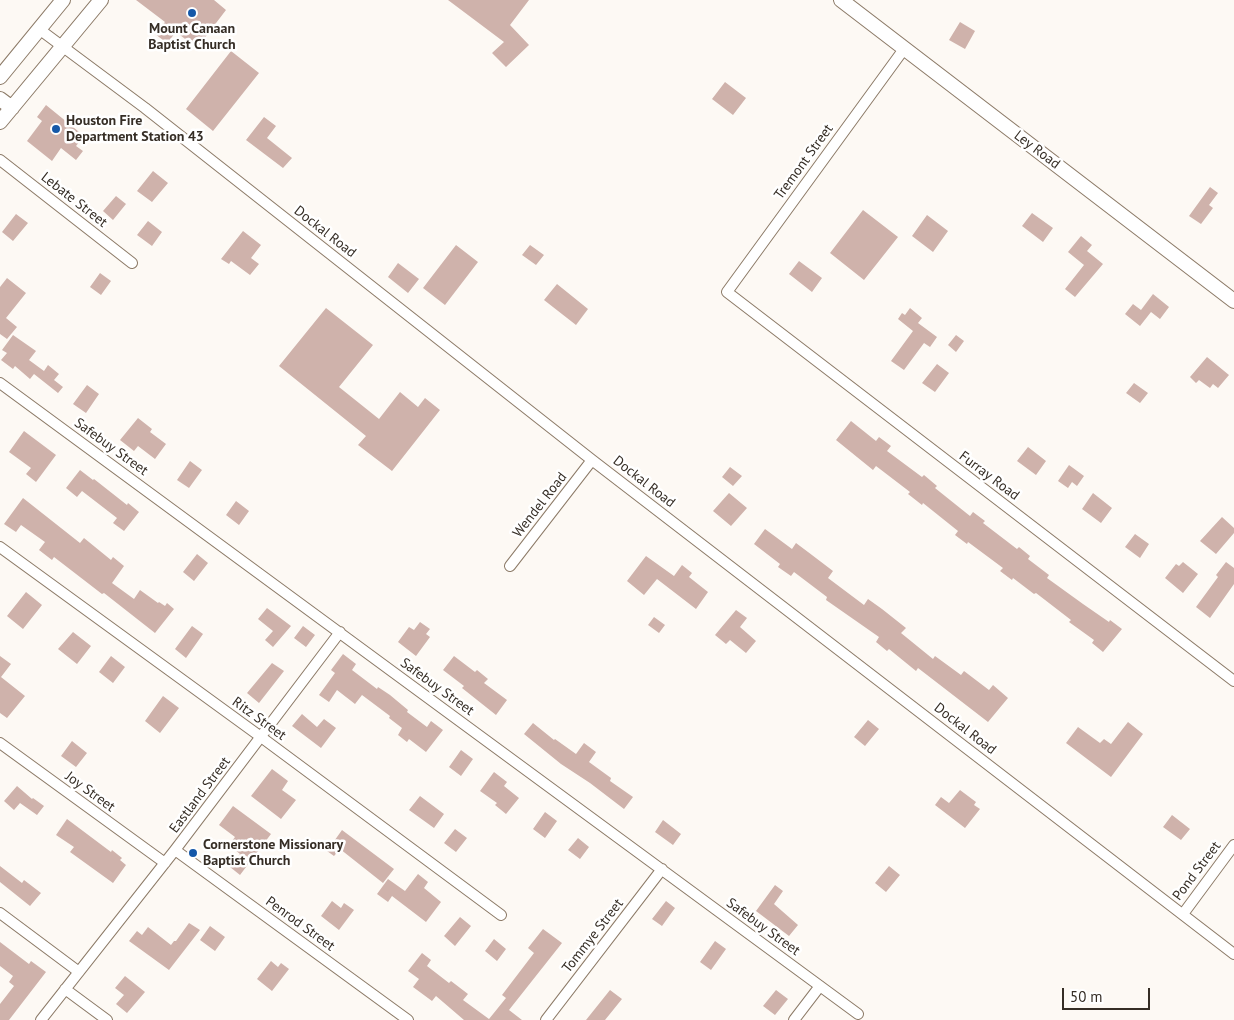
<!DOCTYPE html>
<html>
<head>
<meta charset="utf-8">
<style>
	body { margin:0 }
	#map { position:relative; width:1234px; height:1020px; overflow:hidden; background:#fdf9f4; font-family:"PT Sans",sans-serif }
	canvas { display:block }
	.scale { position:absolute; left:1062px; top:988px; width:88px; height:22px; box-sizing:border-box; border:2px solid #352d25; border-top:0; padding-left:6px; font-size:15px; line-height:18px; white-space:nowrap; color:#352d25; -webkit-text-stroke:4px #fff; paint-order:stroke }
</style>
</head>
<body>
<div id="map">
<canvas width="1234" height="1020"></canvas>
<div class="scale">50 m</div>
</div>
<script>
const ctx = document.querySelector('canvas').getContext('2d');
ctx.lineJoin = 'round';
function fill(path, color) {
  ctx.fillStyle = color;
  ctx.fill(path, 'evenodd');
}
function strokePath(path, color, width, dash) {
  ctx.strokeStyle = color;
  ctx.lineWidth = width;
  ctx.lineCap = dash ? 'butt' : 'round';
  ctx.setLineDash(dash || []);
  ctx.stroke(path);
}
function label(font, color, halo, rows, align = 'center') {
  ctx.font = font + ' "PT Sans",sans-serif';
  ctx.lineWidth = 5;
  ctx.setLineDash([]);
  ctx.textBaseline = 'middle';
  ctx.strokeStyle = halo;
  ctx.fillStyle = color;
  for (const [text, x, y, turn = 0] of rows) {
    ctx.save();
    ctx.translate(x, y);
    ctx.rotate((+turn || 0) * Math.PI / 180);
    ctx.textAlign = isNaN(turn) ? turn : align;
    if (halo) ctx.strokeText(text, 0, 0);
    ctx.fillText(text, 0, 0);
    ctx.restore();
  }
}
fill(new Path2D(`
	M136 0H214L226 10 197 48 176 32 167 43 155 34 165 22Z
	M448 0H529L510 25 529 45 506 67 492 53 504 42Z
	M960 22 975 31 965 49 949 40Z
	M231 51 259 73 213 131 186 109Z
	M725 82 746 98 733 115 712 99Z
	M46 105 84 136 76 146 83 151 76 160 61 148 52 161 27 141 42 121 37 117Z
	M264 117 276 126 267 138 292 158 283 168 246 140Z
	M153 171 168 183 152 202 137 191Z
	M1210 187 1218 193 1209 205 1213 208 1201 224 1189 216Z
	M116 196 126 204 113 220 103 211Z
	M863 210 898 237 864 280 830 253Z
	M1032 213 1053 228 1043 242 1022 226Z
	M16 214 28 223 13 241 2 232Z
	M927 215 948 231 933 252 912 236Z
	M148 221 162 232 152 246 137 235Z
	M243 231 261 245 251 258 259 264 250 275 231 261 229 264 221 259Z
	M1081 236 1092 245 1087 251 1103 264 1075 297 1065 289 1084 265 1068 252Z
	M456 245 478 262 445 305 423 288Z
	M530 245 544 255 536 265 522 255Z
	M799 261 822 278 812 292 789 274Z
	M398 263 419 279 408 293 388 277Z
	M100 273 111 281 101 295 90 287Z
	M7 278 26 293 6 318 17 327 7 339 0 334V287Z
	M557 284 588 309 576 325 544 300Z
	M1153 294 1169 307 1160 319 1151 312 1140 326 1125 314 1133 304 1141 310Z
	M326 308 373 345 339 387 379 419 400 392 418 407 425 398 440 410 392 471 358 445 366 436 279 366Z
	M910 308 922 318 918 323 937 337 930 347 924 343 904 370 891 361 913 331 898 319 902 313 905 315Z
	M13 335 36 351 29 360 44 371 48 365 59 374 54 380 63 387 58 393 34 374 30 379 15 366 13 369 1 360 7 353 2 350Z
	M956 335 964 341 956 352 948 345Z
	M1207 357 1229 375 1218 388 1213 384 1210 388 1199 380 1196 383 1190 377Z
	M937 364 949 373 935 392 922 383Z
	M1134 383 1148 393 1140 403 1126 393Z
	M87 385 99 394 86 413 73 404Z
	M138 418 152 429 150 432 166 444 155 459 138 446 134 451 120 440Z
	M851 421 876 441 879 437 891 446 887 451 922 477 924 475 937 486 935 488 970 516 973 512 985 521 983 523 1017 549 1019 547 1030 556 1028 559 1049 575 1047 578 1083 604 1109 622 1110 620 1122 629 1103 652 1092 643 1094 640 1069 622 1071 620 1036 593 1034 594 1013 578 1012 580 1000 571 1003 568 968 542 967 544 955 535 958 531 923 503 922 505 908 494 910 492 876 466 873 470 836 440Z
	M24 431 56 455 36 482 26 474 31 468 9 452Z
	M1028 447 1046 461 1036 475 1017 461Z
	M190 461 202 470 189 488 177 480Z
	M1069 465 1084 476 1077 486 1072 482 1068 488 1058 481Z
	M730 467 742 476 733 486 722 477Z
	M80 470 93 480 94 479 127 505 128 503 139 512 124 531 113 523 117 518 82 491 77 497 66 488Z
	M729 493 747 508 731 526 713 511Z
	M1093 493 1112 508 1101 523 1082 509Z
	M23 498 80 543 84 538 111 560 113 557 124 566 112 583 134 599 140 590 158 603 159 602 165 606 167 603 174 609 155 633 104 593 102 594 54 557 52 560 39 550 45 542 21 525 16 532 4 524Z
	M236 501 249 511 239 525 226 515Z
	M1222 517 1234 528V533L1216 554 1200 541Z
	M765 529 792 549 796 543 808 552 833 571 828 578 864 605 868 599 882 609 906 628 901 633 933 659 935 656 961 675 964 671 989 690 993 685 1008 698 988 722 918 668 916 671 889 649 887 651 876 642 879 637 826 600 827 597 794 572 791 576 778 567 780 564 754 544Z
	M1135 534 1149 544 1140 558 1125 547Z
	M197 554 208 563 194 581 183 572Z
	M646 556 674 576 682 565 692 573 689 577 708 592 696 609 657 579 644 595 627 581Z
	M1183 562 1198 574 1183 593 1165 578 1176 564 1179 566Z
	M1226 562 1234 568V584L1210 618 1196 607 1218 577 1216 575Z
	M26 592 42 605 23 629 7 616Z
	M267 608 291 626 273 647 265 640 273 631 258 619Z
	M736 610 747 618 740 627 756 641 746 653 730 640 726 644 715 635Z
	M654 617 665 625 659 633 648 625Z
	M420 622 430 629 426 634 430 637 416 656 398 642 409 627 414 630Z
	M192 626 203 634 186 658 175 649Z
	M303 626 315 635 306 647 294 638Z
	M73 632 91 646 77 664 58 649Z
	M343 654 356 664 352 670 377 689 378 687 390 695 408 710 407 712 427 727 431 721 443 730 426 752 409 739 407 742 398 735 402 728 389 718 390 716 362 695 355 704 337 690 329 702 319 695 335 673 331 670Z
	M0 656 11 664 1 677 25 696 7 718 0 713Z
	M111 656 125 667 113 683 99 672Z
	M454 656 475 672 477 670 488 679 484 683 507 700 496 715 462 688 464 686 443 670Z
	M272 663 284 671 259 703 247 693Z
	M163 696 179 708 160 733 145 721Z
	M302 714 317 727 324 719 336 728 321 748 292 726Z
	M868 720 879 729 865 746 854 737Z
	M1128 722 1143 734 1111 777 1066 743 1078 727 1100 743 1104 739 1111 744Z
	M533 723 554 740 555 739 576 754 584 743 596 752 589 762 611 778 610 781 633 797 624 809 590 783 561 764 524 734Z
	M72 741 87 753 76 767 61 756Z
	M461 750 473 759 461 776 449 767Z
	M272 769 288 781 282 790 296 800 281 819 251 796Z
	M494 772 507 782 504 786 519 798 506 814 495 805 497 803 480 791Z
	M17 786 32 799 33 798 44 806 37 815 20 803 14 810 4 801Z
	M960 790 976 802 974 805 980 809 965 828 935 805 941 797 949 803Z
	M420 796 444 814 434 828 409 810Z
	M233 806 271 834 240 875 230 867 240 854 229 845 235 837 219 825Z
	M545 812 557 821 545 838 533 829Z
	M1172 815 1190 829 1181 840 1163 827Z
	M67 819 111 852 112 850 122 858 120 860 126 865 113 883 70 852 74 847 56 835Z
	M663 820 681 834 673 845 655 832Z
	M455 829 467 838 456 852 444 843Z
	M342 830 394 869 383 883 340 849 334 856 327 851Z
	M578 838 589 847 580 859 568 850Z
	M0 866 22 883 24 880 41 893 30 906 0 882Z
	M889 866 900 875 886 892 875 883Z
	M418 874 428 882 424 888 441 902 426 922 392 896 388 902 377 894 388 879 405 891Z
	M775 885 783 891 774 904 798 925 789 936 756 911Z
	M332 901 341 908 344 903 354 910 339 930 321 916Z
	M666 901 675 908 662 926 652 919Z
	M460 917 471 926 455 946 444 936Z
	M189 923 200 930 169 970 129 941 137 931 142 935 148 927 171 945 174 941H176Z
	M210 926 225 937 215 951 200 940Z
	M543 929 562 943 509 1010 522 1020H464L436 996 432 1001 413 987 419 979 408 971 422 953 431 960 427 966 449 983 451 981 468 994 463 1000 489 1019 506 998 502 995 534 953 528 948Z
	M494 939 506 949 497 961 485 951Z
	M715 941 726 949 711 970 700 962Z
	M0 942 29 964 31 961 46 972 9 1020H0V1004L14 986 9 982 13 976 0 966Z
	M271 961 278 967 281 963 289 969 272 991 257 979Z
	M125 976 145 992 127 1013 116 1004 124 995 115 988Z
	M610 990 622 999 605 1020H586Z
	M776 990 788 999 775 1015 763 1006Z`), '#cfb2ab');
const minor = new Path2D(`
	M39 29 145 108 592 460 1234 954
	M904 49 727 292 1234 681
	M0 160 132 263
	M0 383 858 1014
	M0 547 261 737 501 915
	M510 566 592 460
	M0 743 165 863
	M175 850 408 1020
	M0 913 79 972
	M1183 914 1234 845
	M65 989 107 1020
	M41 1020 175 850 340 632
	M546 1020 662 869
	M794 1020 820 986`);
const secondary = new Path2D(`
	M841 0 1234 301
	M0 77 63 0
	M0 99 12 108
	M0 122 101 0`);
strokePath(minor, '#8c7a67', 12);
strokePath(secondary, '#8c7a67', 16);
strokePath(minor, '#fff', 10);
strokePath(secondary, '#fff', 14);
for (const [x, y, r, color] of [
	[192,13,5,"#1558a8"],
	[56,129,5,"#1558a8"],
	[193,853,5,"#1558a8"]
]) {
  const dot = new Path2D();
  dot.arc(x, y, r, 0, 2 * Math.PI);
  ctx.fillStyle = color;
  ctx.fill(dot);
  strokePath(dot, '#fff', 2);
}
label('bold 14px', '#352d25', '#fff', [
	["Mount Canaan",192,29,"center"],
	["Baptist Church",192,45,"center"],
	["Houston Fire",66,121],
	["Department Station 43",66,137],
	["Cornerstone Missionary",203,845],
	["Baptist Church",203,861]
], 'left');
label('14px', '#352d25', '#fff', [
	["Ley Road",1037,150,37],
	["Tremont Street",804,162,-54],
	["Lebate Street",74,200,38],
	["Dockal Road",325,232,38],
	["Safebuy Street",111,447,36],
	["Furray Road",989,476,37],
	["Dockal Road",644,482,38],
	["Wendel Road",540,505,-52],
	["Safebuy Street",437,687,36],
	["Ritz Street",259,719,36],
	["Dockal Road",965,729,38],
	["Joy Street",90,792,36],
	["Eastland Street",200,795,-53],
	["Pond Street",1197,871,-53],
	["Penrod Street",300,924,36],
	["Safebuy Street",763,927,36],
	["Tommye Street",593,936,-52]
]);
</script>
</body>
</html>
